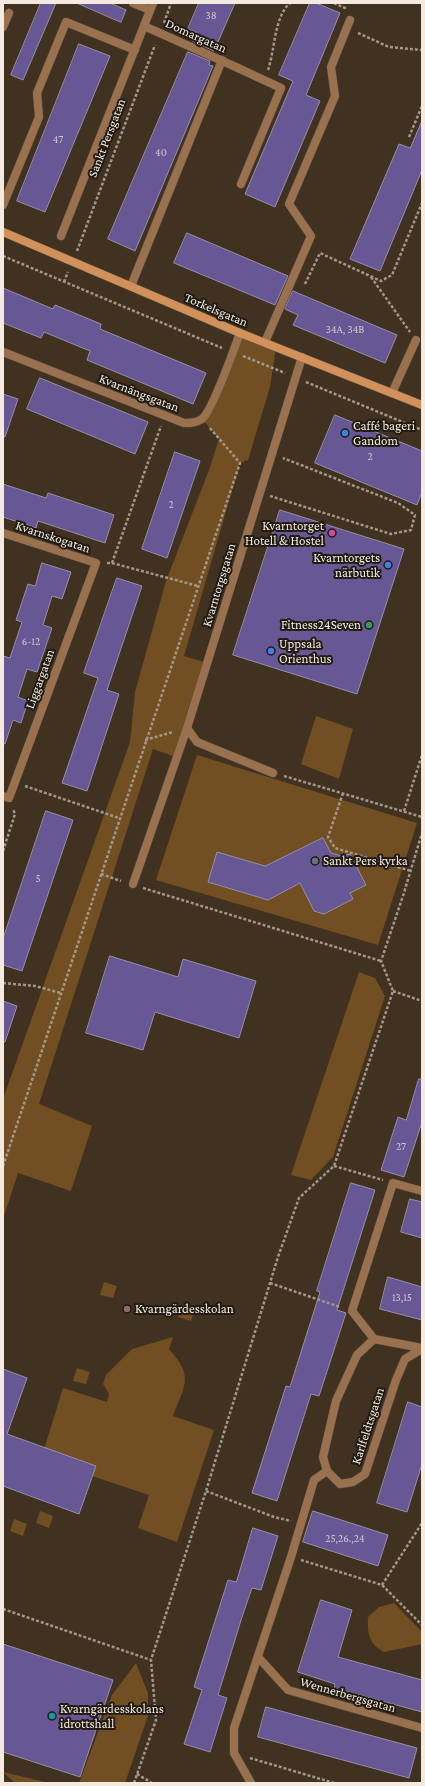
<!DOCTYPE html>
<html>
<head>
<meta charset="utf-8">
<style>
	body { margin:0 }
	#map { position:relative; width:425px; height:1786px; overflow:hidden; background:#403121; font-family:"Crimson Pro",serif }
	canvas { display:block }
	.frame { position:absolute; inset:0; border:4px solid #f4eae0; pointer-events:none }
</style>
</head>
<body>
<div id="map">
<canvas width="425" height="1786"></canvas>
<div class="frame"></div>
</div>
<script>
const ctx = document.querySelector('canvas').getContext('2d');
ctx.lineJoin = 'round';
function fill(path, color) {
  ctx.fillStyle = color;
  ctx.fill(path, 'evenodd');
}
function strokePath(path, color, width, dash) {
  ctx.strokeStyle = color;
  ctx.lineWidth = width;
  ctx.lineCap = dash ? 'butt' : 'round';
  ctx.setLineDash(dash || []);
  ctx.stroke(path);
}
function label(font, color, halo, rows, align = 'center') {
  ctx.font = font + ' "Crimson Pro",serif';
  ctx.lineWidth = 4;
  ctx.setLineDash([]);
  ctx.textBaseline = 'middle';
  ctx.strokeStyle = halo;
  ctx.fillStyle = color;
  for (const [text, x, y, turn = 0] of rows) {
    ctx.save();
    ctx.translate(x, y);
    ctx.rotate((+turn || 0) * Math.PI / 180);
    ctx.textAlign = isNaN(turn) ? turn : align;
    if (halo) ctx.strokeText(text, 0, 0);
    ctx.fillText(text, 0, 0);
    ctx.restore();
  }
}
fill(new Path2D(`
	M240 333 276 347 270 387 248 460 240 463 184 656 207 663 176 757 153 749 39 1104 92 1126 71 1191 18 1173 3 1219V1099L130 742 135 692 166 581 209 470 219 439 202 419Z
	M316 716 353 729 339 779 301 764Z
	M197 755 417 823 378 945 156 880Z
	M359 972 375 978 385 996 333 1157 311 1180 291 1175Z
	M104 1282 117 1286 113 1298 100 1295Z
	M182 1305 195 1308 191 1321 178 1317Z
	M173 1337 169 1349C194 1377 185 1384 173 1416L214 1430 177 1542 138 1528 149 1495 41 1459 63 1388 107 1402 109 1394 103 1384 106 1375 132 1349Z
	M77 1368 90 1372 86 1384 73 1381Z
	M40 1511 53 1516 49 1528 36 1523Z
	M14 1519 27 1524 23 1536 10 1531Z
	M394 1603 422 1632V1644L384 1652C369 1644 367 1633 368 1617L379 1607Z
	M136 1663 148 1693V1716L125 1783H79L112 1695Z
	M3 1772 49 1783H15Z`), '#724f22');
const building = new Path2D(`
	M41 3H56L23 80 11 75Z
	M77 3H110L126 10 121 22Z
	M199 3H235L214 51 192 41 196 32 188 29Z
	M310 3H316L340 13 306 95 320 101 275 207 245 194 293 81 279 75Z
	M79 44 110 56 45 212 17 201Z
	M188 52 210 61 209 65 213 66 135 251 108 239Z
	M422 121V170L380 271 350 259 399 144 410 148Z
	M187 233 288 276 275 305 174 263Z
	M3 288 53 309 55 305 101 324 100 329 206 373 193 404 87 360 90 351 44 332 41 338 3 323Z
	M293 291 397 335 385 363 293 325 298 315 285 309Z
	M40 378 148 422 135 454 27 409Z
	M3 394 18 399 5 437 3 436Z
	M335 415 422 451V492L417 505 315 463Z
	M175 452 200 461 167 558 142 549Z
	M3 484 46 498 48 493 114 515 105 543 38 521 36 528 3 517Z
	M280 510 404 549 357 694 233 655Z
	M42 563 71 572 62 599 52 596 43 625 52 628 37 672 27 669 18 697 28 701 21 723 13 720 5 744 3 743V656L10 658 22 622 16 620 28 584 35 586Z
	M117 578 142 586 107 690 119 694 87 791 62 783 98 678 84 673Z
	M46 811 73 820 22 971 3 965V939Z
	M323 838 331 853 342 856 350 854 366 885 350 893 353 899 324 914 314 911 300 883 268 900 208 882 217 852 265 866Z
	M110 956 178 977 183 959 256 981 239 1038 155 1012 143 1050 86 1033Z
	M3 1001 17 1006 5 1042H3Z
	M419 1079H422V1122L404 1177 381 1170 398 1117 406 1120Z
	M351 1183 375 1190 337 1310 346 1313 319 1396 311 1394 277 1501 252 1493 286 1386 290 1387 320 1292 317 1291Z
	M410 1199 422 1202V1238L401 1232Z
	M388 1277 422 1287V1320L380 1309Z
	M3 1369 27 1378 7 1434 96 1466 79 1514 3 1486Z
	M408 1402 422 1407V1464L407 1512 377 1503Z
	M313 1511 388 1535 378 1566 303 1542Z
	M253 1528 278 1536 261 1590 252 1588 242 1617 218 1695 227 1698 210 1752 184 1744 202 1690 194 1687 228 1580 236 1582Z
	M321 1600 352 1610 338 1657 422 1680V1712L334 1688 335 1684 298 1672Z
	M3 1644 113 1680 80 1777 3 1752Z
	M266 1707 417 1748 409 1778 258 1737Z`);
fill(building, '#675794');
strokePath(building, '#9590a7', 1);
const lane = new Path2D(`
	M133 3 150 10
	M3 27 9 13
	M238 68 281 88 241 184
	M3 205 39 117 37 93 66 22 135 50
	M131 286 222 60
	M265 342 311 236 289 204 335 96 331 67 350 20
	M392 393 416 340
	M187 728 197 742 273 773
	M133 884 187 728
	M374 1339 352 1311 393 1183 422 1191
	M251 1783 234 1753V1728L291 1557 314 1480 327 1471`);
const street = new Path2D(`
	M144 26 238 68
	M61 236 153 3
	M3 352 184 423C190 423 196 423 202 419 213 410 234 349 240 333
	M3 533 96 563 9 798 3 796
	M187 728 302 357
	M422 1348 374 1339 357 1355 336 1401 323 1457 327 1471 340 1484 353 1482 365 1474 396 1380 405 1359 422 1349
	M258 1657 288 1690 422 1728`);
const secondary = new Path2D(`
	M3 232 240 333 422 405`);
strokePath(lane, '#5d4f40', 9);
strokePath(street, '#5d4f40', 9);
strokePath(secondary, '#5d4f40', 9);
strokePath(new Path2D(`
	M334 3 345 8 346 10
	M164 23 171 3
	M358 33 389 47 422 50
	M268 70C275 50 274 17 290 3
	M409 137 422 106
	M77 251 155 45
	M3 256 222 348
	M371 277 410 332
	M64 282 68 272
	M305 284 320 253 381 281 392 275 422 203
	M243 356 285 373
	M306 382 422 430
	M270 496 391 534 411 530 415 515 398 503 283 458
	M107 563H112L161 426
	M112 563 198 586
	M145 740 173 732
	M284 776 422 817
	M25 786 119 818
	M343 793 328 837 335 848 411 871
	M404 811 422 755
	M3 851 15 814 13 809
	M101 874 121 881
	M143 888 381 961
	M3 983 35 986 61 993
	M393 991 422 1001
	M3 1166 240 463 209 427
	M334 1166 383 1180
	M270 1283 340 1307
	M206 1491 274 1517 291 1521
	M301 1560 382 1585 422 1625
	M382 1585 422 1523
	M3 1609 151 1660
	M250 1758 334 1783
	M137 1774 152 1783
	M134 1783 156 1720 151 1660 206 1491 278 1257 299 1198 334 1166 393 991 381 961 403 896 422 833`), '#a3978a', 2.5, [3, 2]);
strokePath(lane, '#99714f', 8);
strokePath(street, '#99714f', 8);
strokePath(secondary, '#d2915a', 8);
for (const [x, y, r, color] of [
	[345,433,4,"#3f7fe0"],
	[332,533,4,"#d1479c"],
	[388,565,4,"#3f7fe0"],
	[369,625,4,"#2e9e5b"],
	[271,651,4,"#3f7fe0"],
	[315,861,4,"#6b7280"],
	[127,1309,4,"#8d6e63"],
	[52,1716,4,"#0f9aa8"]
]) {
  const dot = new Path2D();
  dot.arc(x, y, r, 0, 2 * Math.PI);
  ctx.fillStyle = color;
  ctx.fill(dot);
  strokePath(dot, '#211b13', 1.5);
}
label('11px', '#d1c5cd', null, [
	["38",211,16],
	["47",58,140],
	["40",161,153],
	["34A, 34B",345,330],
	["2",370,457],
	["2",171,505],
	["6-12",31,642],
	["5",38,879],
	["27",401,1147],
	["13,15",402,1298],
	["25,26.,24",345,1539]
]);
label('13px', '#f4eae0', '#211b13', [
	["Domargatan",196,36,24],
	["Sankt Persgatan",107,138,-69],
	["Torkelsgatan",216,310,23],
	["Kvarnängsgatan",139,393,21],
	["Kvarnskogatan",53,537,18],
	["Kvarntorgsgatan",219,585,-73],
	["Liggargatan",40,679,-70],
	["Karlfeldtsgatan",368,1426,-72],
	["Wennerbergsgatan",348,1695,16]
]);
label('13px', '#f4eae0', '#211b13', [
	["Caffé bageri",353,426],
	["Gandom",353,441],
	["Kvarntorget",324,526,"right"],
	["Hotell & Hostel",324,541,"right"],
	["Kvarntorgets",380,558,"right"],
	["närbutik",380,573,"right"],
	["Fitness24Seven",361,625,"right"],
	["Uppsala",279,644],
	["Orienthus",279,659],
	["Sankt Pers kyrka",323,861],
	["Kvarngärdesskolan",135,1309],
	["Kvarngärdesskolans",60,1709],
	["idrottshall",60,1724]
], 'left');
</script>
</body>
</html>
